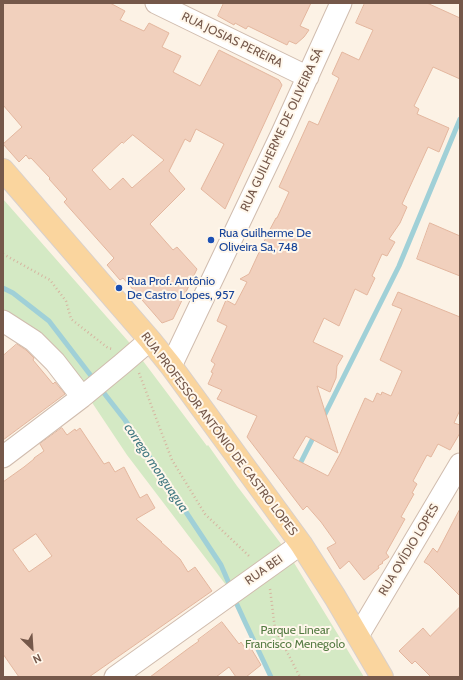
<!DOCTYPE html>
<html>
<head>
<meta charset="utf-8">
<style>
	body { margin:0 }
	#map { position:relative; width:463px; height:680px; overflow:hidden; background:#fcf2e5; font-family:Cabin,sans-serif }
	canvas { display:block }
	.frame { position:absolute; inset:0; border:4px solid #75584a; pointer-events:none }
	.north { position:absolute; left:12px; top:628px; width:40px; height:40px; -webkit-text-stroke:3px #fff7eb; paint-order:stroke; rotate:155deg; font-size:11px; font-weight:700; line-height:16px; text-align:center; color:#75584a }
	.north::after { content:''; display:block; margin:auto; width:14px; height:18px; background:#75584a; clip-path:polygon(50% 0,100% 100%,50% 72%,0 100%) }
</style>
</head>
<body>
<div id="map">
<canvas width="463" height="680"></canvas>
<div class="frame"></div>
<div class="north">N</div>
</div>
<script>
const ctx = document.querySelector('canvas').getContext('2d');
ctx.lineJoin = 'round';
function fill(path, color) {
  ctx.fillStyle = color;
  ctx.fill(path, 'evenodd');
}
function strokePath(path, color, width, dash) {
  ctx.strokeStyle = color;
  ctx.lineWidth = width;
  ctx.lineCap = dash ? 'butt' : 'round';
  ctx.setLineDash(dash || []);
  ctx.stroke(path);
}
function label(font, color, halo, rows, align = 'center') {
  ctx.font = font + ' Cabin,sans-serif';
  ctx.lineWidth = 4;
  ctx.setLineDash([]);
  ctx.textBaseline = 'middle';
  ctx.strokeStyle = halo;
  ctx.fillStyle = color;
  for (const [text, x, y, turn = 0] of rows) {
    ctx.save();
    ctx.translate(x, y);
    ctx.rotate((+turn || 0) * Math.PI / 180);
    ctx.textAlign = isNaN(turn) ? turn : align;
    if (halo) ctx.strokeText(text, 0, 0);
    ctx.fillText(text, 0, 0);
    ctx.restore();
  }
}
fill(new Path2D(`
	M3 199 128 341 207 446 208 445 237 486 288 553 364 677H273L229 589 127 455 91 401 3 325Z`), '#d4e9c4');
strokePath(new Path2D(`
	M3 288 13 293 49 321 95 381
	M100 388 125 420 221 565 231 588
	M323 418 399 266 460 119
	M298 468 315 434
	M234 598 245 622 271 677`), '#a0d0d7', 5);
const building = new Path2D(`
	M3 3H110L125 11 120 20 144 31 149 23 169 33 162 47 181 56 173 72 200 86 219 50 279 80 282 85 225 209 201 189 224 144 196 129 190 142 185 139 169 171 185 189 150 224 173 250 177 247 197 269 173 319 162 323 123 278 120 280 107 265 114 258 64 202 67 199 49 179 50 178 31 158 29 159 26 155 19 162 3 144 22 127 3 105ZM133 135 164 160 132 188 123 178 110 190 92 170 122 142 123 143Z
	M224 3H311L300 26 309 30 304 37 296 44 289 41 287 45 248 26 246 29 235 23 234 25 218 16Z
	M365 3H427L460 18V79L433 67 414 106 419 109 417 114 449 128 439 152 428 147 402 204 407 207 400 223 389 239 395 242 387 256 382 254 372 276 375 278 367 295 355 289 339 326 324 318 313 342 343 356 337 366 336 378 330 392 317 386 338 453 306 436 293 458 328 476 340 454 365 398 373 402 377 393 381 395 382 392 391 396 402 371 380 360 402 309 392 305 398 292 460 317V410L454 423 460 425V433L450 450 438 444 431 457 427 455 413 481 417 484 412 493 414 494 401 517 405 519 386 553 389 557 382 562 383 563 378 566 379 568 364 580 349 561 340 569 327 548 336 543 321 522 307 506 303 510 247 437 257 416 217 399 222 390 208 384 213 373 211 372 215 364 211 361 227 326 217 321 226 300 235 305 247 282 240 279 249 274 268 233 276 218H277L289 192 279 187 309 121 318 125 339 78 332 74 342 52 359 60 373 30 356 23Z
	M430 223 460 236V276L417 259Z
	M17 344 26 350 34 358 33 360 53 384 55 382 65 394 3 440V356Z
	M62 428 67 435 75 429 76 431 80 428 104 464 109 462 115 472 124 467 140 498 147 494 155 508 136 519 162 542H161L180 559 188 572 195 567 212 591 89 677H19L3 654V482L24 467 34 459V458L44 451 40 444ZM36 534 52 556 29 572 13 550Z
	M460 509V596L429 565 424 562 433 548 437 552Z
	M460 607V677H431L415 661 412 664 399 651 423 628 430 636Z
	M222 622 239 644 241 642 245 648 249 645 261 665 246 677H236L229 667 216 677H150L189 648 199 641 198 640Z`);
fill(building, '#f1d0bd');
strokePath(building, '#e3b69e', 1);
const minor = new Path2D(`
	M156 3 308 77
	M3 321 34 341 55 362 82 397
	M171 366 282 133 341 3
	M3 457 82 397 122 364 150 340
	M358 636 460 464
	M115 677 301 544`);
const major = new Path2D(`
	M3 170 150 340 171 366 301 544 335 597 382 677`);
strokePath(minor, '#d0bcae', 23);
strokePath(major, '#d8d0cc', 24);
strokePath(new Path2D(`
	M3 254 50 280 66 301 71 319 108 348 112 349
	M139 373 172 460 205 514 250 557
	M270 589 275 629 300 677`), '#d6b4a0', 2.5, [1, 3]);
strokePath(minor, '#fff', 21);
strokePath(major, '#fad59e', 22);
for (const [x, y, r, color] of [
	[211,240,4,"#1a4fb4"],
	[119,288,4,"#1a4fb4"]
]) {
  const dot = new Path2D();
  dot.arc(x, y, r, 0, 2 * Math.PI);
  ctx.fillStyle = color;
  ctx.fill(dot);
  strokePath(dot, '#fff7eb', 1.5);
}
label('12px', '#75584a', '#fff7eb', [
	["RUA JOSIAS PEREIRA",232,40,26],
	["RUA GUILHERME DE OLIVEIRA SÁ",282,130,-65],
	["RUA PROFESSOR ANTÔNIO DE CASTRO LOPES",219,434,53],
	["RUA OVÍDIO LOPES",409,550,-59],
	["RUA BEI",264,570,-35]
]);
label('12px', '#164399', '#fff7eb', [
	["Rua Guilherme De",219,233],
	["Oliveira Sa, 748",219,247],
	["Rua Prof. Antônio",127,281],
	["De Castro Lopes, 957",127,295]
], 'left');
label('12px', '#547a42', '#fff7eb', [
	["Parque Linear",295,630],
	["Francisco Menegolo",295,644]
]);
label('italic 13px', '#417881', '#fff7eb', [
	["corrego monguagua",156,468,56]
]);
</script>
</body>
</html>
